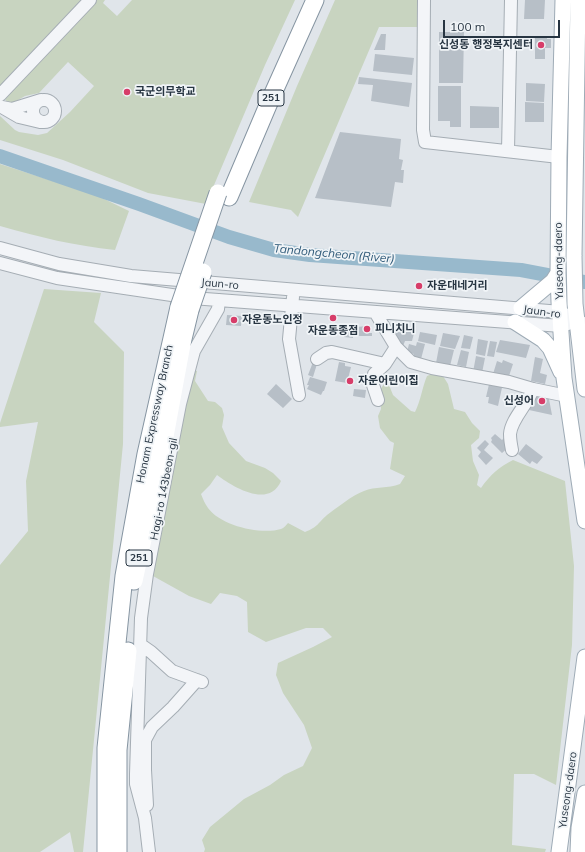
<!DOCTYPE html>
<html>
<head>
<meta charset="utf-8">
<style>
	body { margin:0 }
	#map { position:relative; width:585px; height:852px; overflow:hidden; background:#e0e5ea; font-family:Mulish,sans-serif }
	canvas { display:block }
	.scale { position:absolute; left:443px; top:20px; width:117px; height:18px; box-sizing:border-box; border:2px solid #273542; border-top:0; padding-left:5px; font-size:12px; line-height:14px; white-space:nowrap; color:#273542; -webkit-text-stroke:3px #f0f4f7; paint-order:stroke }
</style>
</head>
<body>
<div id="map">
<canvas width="585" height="852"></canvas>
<div class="scale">100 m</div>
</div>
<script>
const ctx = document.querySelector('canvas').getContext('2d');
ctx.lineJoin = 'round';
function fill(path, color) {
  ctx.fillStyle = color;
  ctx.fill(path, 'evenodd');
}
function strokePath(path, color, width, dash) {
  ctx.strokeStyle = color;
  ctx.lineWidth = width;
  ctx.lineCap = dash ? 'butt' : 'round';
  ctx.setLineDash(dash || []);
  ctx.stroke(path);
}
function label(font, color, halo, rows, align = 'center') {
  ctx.font = font + ' Mulish,"Noto Sans KR",sans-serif';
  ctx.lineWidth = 3.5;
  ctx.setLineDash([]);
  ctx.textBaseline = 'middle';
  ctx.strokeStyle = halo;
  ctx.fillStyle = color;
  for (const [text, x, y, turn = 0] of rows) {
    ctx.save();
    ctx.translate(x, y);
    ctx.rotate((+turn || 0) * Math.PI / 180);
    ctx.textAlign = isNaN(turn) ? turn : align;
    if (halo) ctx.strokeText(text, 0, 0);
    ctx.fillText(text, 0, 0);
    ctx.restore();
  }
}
fill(new Path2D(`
	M0 0H83L0 88Z
	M97 0H105L103 3 117 16 132 0H295L265 65 206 204 148 193 63 160 0 140V116L15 130 19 132 38 135 47 133 70 112 94 86 68 62 39 93 25 96 13 103 7 102 5 99 8 95Z
	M335 0H418V27H379L298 217 291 210 249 202 297 86Z
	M0 164 96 195 129 211 115 250C76 246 38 237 0 226Z
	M44 289 101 293 94 322 124 352 123 444 83 852H74L70 832 40 852H0V565L28 531 26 481 38 422 0 427V423Z
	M192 370 197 371 195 381 208 401 215 402 222 408 224 415 222 427 229 443 246 461 265 468 273 473 281 481C269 509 233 487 217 475L210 485 201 494C203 499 205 504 208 508 221 526 261 535 281 529 284 528 286 525 288 523L305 532C318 527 318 523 327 515 337 508 352 495 364 491 375 486 388 489 400 484L405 476 390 469 394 443 390 441 380 428 378 416 381 409 380 390 384 384 389 385 393 395 411 411 415 412C421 400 422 388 427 376L432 374 443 376 448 384 454 409 465 412 472 423 480 431 479 438 471 445 473 461 479 475 477 485 481 488C490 475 499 467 513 460L565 481 574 566 572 645 556 785 534 774H514L512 845 546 849 545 852H204L205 849 202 840 210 827 244 799 270 785 284 775 303 766 312 748 304 725 283 693 276 675 278 663 313 647 332 637 323 628H306L266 642 248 632 247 602 237 596 220 593 211 604 189 596 153 576 164 506Z`), '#c8d4c0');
strokePath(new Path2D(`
	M0 156 139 204 229 237 274 250 310 255 521 270 585 282`), '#98b9cc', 14);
fill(new Path2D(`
	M525 0H545L544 19H524Z
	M439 32H464L463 83H439Z
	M381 34H386L385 50H374Z
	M535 36H547V39H551V48H545V59H535Z
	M375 54 414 58 412 75 373 71Z
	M359 77 412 83 409 107 371 101 373 85 358 84Z
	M526 83 545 84 544 102 526 101Z
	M438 86H461V127H450V121H438Z
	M525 102 544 103V122H525Z
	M470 106 499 107V128H470Z
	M340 132 401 139 399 159 403 160 401 170H404L403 183 395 182 391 207 315 198Z
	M227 315 242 316 241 326 226 325Z
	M345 325H354L355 327 370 326 369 333H372V336H353V338L344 337Z
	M397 326 415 329 412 341H405L403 346 394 335Z
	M420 332 437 335 435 345 418 341Z
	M443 333 460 336 455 349 440 346Z
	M464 335 473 337 470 349 461 348Z
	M478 339 488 341 485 356 476 354Z
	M500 340 530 345 526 358 496 352Z
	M490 341 497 342 494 357 487 356Z
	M417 342 425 344 421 359 413 357 414 354 407 352 409 344 416 346Z
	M439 347 454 350 450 366 436 363Z
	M461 350 469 352 466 367 457 365Z
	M476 356 485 358 482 373 473 372Z
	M535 357 543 359 540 373 547 375 545 384 531 381Z
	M503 360 513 364 509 376 493 374 497 361 502 363Z
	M313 362 317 364 313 377 308 375Z
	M339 362 345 363V366L351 367 347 383 335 381Z
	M310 377 327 382 324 391H323L321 395 307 389 309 385H307Z
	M490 380 503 383 498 406 488 403 489 397H486Z
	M276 384 292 399 283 408 267 394Z
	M354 389 366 390 365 398 353 396Z
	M533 396 549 399 552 415 529 410Z
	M495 434 502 440 504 438 507 441 509 447 502 453 491 442 492 440 491 438Z
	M485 440 489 444 484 450 493 458 486 465 478 456 481 452 477 448Z
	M526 444 543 457 537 464 532 461 530 464 518 454Z`), '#b7bfc7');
const minor = new Path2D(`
	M424 0 423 130 425 142 559 157
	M0 95 90 0
	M33 111a11 11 0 1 1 22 0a11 11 0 1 1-22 0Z
	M0 106 19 117 40 122
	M2 107 12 109 41 100
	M508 151 511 0
	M0 248 59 264 131 276 561 312 585 324
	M0 263 57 278 192 298 561 326 568 324
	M293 297 289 339 299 395
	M375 312 396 347 411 362 432 368 509 382 533 389 567 396
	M317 359 326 353 332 352 385 364
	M378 400 373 385 374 374 385 364 396 347
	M512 450C511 445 510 439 510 434 511 419 528 404 533 389
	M141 645 151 652 172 671 202 682
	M147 805 145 770V740L152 727 173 707 197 680
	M149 852 145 818 136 784V774L141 618 147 574 180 404 194 351 218 309 219 300`);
const major = new Path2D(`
	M563 0 559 157 558 273 559 302 564 378 585 521
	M578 0 574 256 575 304 585 389
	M521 308 553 281 558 273
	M515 322 543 340 550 348 561 372
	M559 852 585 657
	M578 852 579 828 585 793`);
const highway = new Path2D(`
	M229 197 271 98 315 0
	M134 581 162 453 183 339 190 310
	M106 852V748L124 576 146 454 179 307
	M118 852V750L128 651`);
strokePath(minor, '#a5adb4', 14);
strokePath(major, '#9eabb6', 17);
strokePath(highway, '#8695a2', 19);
strokePath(minor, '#f3f5f8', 12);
strokePath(major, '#fff', 15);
strokePath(highway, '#fff', 17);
const highwayBridge = new Path2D(`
	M179 307 218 193
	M190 310 203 272`);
strokePath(highwayBridge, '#8695a2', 19, []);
strokePath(highwayBridge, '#fff', 17);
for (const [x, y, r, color] of [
	[541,45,4,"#d73d69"],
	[127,92,4,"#d73d69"],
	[419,286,4,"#d73d69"],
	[333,318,4,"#d73d69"],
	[234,320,4,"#d73d69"],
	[367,329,4,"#d73d69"],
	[350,381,4,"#d73d69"],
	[542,401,4,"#d73d69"]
]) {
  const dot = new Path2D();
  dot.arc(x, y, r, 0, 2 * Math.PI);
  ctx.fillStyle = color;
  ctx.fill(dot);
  strokePath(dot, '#f0f4f7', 1.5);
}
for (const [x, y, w] of [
	[271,98,26],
	[139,558,26]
]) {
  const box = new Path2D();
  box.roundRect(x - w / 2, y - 8, w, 16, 3);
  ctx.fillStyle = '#f0f4f7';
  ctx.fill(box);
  strokePath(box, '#273542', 1);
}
label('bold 10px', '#273542', null, [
	["251",271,98],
	["251",139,558]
]);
label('bold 11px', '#273542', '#f0f4f7', [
	["신성동 행정복지센터",533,45,"right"],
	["국군의무학교",135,92],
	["자운대네거리",427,286],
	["자운동노인정",242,320],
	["피니치니",375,329],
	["자운동종점",333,331,"center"],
	["자운어린이집",358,381],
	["신성어",534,401,"right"]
], 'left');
label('11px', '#273542', '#f0f4f7', [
	["Yuseong-daero",559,261,-91],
	["Jaun-ro",220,284,5],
	["Jaun-ro",542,312,8],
	["Honam Expressway Branch",155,414,-78],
	["Hagi-ro 143beon-gil",164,489,-79],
	["Yuseong-daero",568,790,-82]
]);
label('italic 12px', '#2f5a79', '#f0f4f7', [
	["Tandongcheon (River)",334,254,5]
]);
</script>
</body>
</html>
